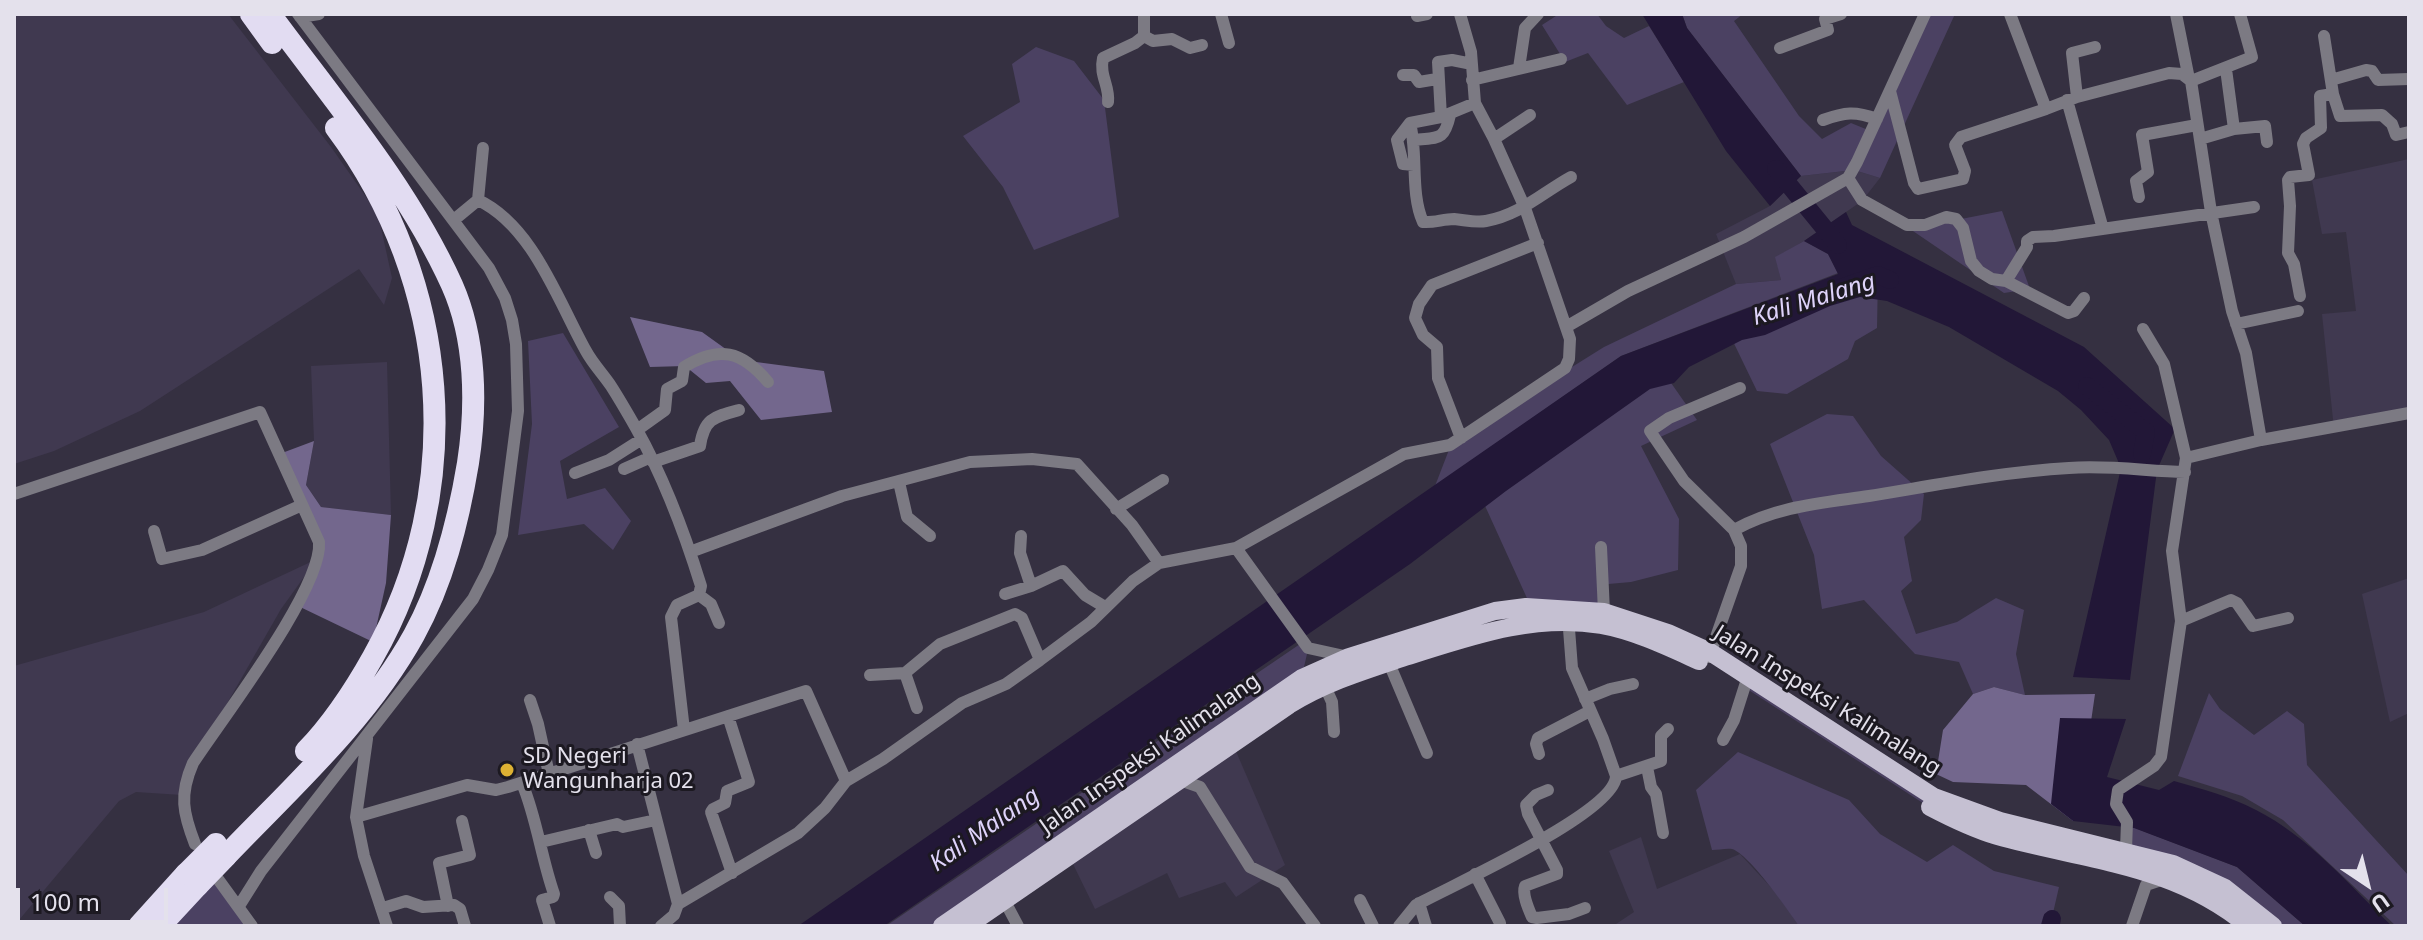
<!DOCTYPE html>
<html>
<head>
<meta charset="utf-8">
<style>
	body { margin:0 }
	#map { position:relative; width:2423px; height:940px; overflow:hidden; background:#353041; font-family:"Noto Sans",sans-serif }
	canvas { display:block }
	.frame { position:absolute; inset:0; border:16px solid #e4e1ec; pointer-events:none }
	.north { position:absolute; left:2327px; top:844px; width:80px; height:80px; -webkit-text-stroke:6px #1c1921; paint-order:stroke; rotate:145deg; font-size:22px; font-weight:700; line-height:32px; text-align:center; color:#e4e1ec }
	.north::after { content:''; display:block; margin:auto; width:28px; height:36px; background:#e4e1ec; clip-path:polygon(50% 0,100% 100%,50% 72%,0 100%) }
	.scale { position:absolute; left:16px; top:888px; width:152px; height:36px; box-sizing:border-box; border:4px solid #e4e1ec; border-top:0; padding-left:10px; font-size:24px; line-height:28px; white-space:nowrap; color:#e4e1ec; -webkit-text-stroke:6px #1c1921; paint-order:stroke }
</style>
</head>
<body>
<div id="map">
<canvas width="2423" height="940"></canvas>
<div class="frame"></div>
<div class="north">U</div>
<div class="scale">100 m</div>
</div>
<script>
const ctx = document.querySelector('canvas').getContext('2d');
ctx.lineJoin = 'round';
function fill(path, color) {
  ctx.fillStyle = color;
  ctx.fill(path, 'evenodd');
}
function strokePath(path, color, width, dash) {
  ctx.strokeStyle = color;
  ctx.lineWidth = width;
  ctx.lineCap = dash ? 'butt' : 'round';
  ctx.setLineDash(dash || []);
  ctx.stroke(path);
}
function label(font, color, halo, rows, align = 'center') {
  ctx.font = font + ' "Noto Sans",sans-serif';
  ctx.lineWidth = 6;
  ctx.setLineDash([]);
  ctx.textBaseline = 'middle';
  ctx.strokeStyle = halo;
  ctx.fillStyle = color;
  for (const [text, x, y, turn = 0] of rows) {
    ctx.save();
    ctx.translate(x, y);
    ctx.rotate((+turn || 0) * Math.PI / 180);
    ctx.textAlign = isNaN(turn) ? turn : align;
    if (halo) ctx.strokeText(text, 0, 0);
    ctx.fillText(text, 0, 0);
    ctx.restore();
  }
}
fill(new Path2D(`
	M14 14H228L331 147 378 214 392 278 384 305 359 269 140 411 54 451 14 464Z
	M2409 159V413L2334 429 2322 314 2356 311 2346 232 2322 234 2312 180Z
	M1854 170 1880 178 1862 201 1804 241 1776 257 1781 280 1736 284 1716 234 1770 206 1801 176Z
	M387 362 391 515 321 507 306 485 314 441 311 366Z
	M317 559 281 609 193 763 182 795 136 792 119 801 14 926V666L204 612Z
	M2409 578V713L2390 722 2362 594Z
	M1235 749 1285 865 1236 897 1225 882 1179 898 1167 873 1095 909 1072 862Z
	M1641 837 1657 889 1740 854 1778 895 1799 926H1613L1634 912 1609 851Z`), '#403950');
fill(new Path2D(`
	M1559 14H1597L1606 26 1624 38 1649 26 1684 82 1627 105 1588 53 1565 62 1542 25Z
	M1682 14H1743L1734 21 1799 116 1822 139 1851 123 1873 132 1928 14H1955L1880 178 1854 170 1801 176 1687 28Z
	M1036 47 1074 61 1104 100 1119 217 1034 250 1003 187 963 136 1020 102 1012 64Z
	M2002 211 2030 289 2004 293 1910 229Z
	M1804 241 1828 254 1838 273 1621 356 1435 486 1452 442 1604 347 1736 284 1781 280 1775 257Z
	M1878 275 1877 328 1855 341 1848 359 1787 394 1757 391 1726 327Z
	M563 333 619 427 560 461 567 499 605 488 631 521 613 550 584 524 518 535 532 424 528 341Z
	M1662 370 1697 420 1641 446 1679 519 1678 570 1631 582 1597 585 1600 615 1531 607 1476 486Z
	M1827 414 1853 416 1881 456 1924 494 1921 520 1904 537 1912 581 1901 591 1916 634 1957 622 1996 598 2024 610 2016 654 2025 695 1994 687 1973 694 1959 662 1915 654 1864 600 1822 609 1814 555 1770 444Z
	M1303 642 1307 654 1304 667 942 926H886Z
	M1748 676 1923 791 2126 850 2127 825 2237 867 2305 926H2248L2167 878 1929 807 1744 687Z
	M2209 693 2220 709 2254 735 2287 711 2304 724 2307 765 2409 876V926H2396L2283 820 2242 796 2178 776Z
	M1738 752 1849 800 1880 834 1927 862 1953 845 1994 871 2059 887 2050 926H1799C1788 910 1749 854 1732 849 1727 848 1718 850 1712 850L1696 790Z
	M213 870 252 926H161Z`), '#4b4162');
fill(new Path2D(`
	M630 317 702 332 741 360 824 371 832 412 761 420 730 381 706 383 685 366 650 367Z
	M314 441 306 485 321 507 391 515 386 583 373 642 296 605 320 552 282 453Z
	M1994 687 2025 695 2095 694 2084 770 2073 821 2026 785 1953 782 1936 774 1943 730 1973 694Z`), '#73678d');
fill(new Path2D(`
	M1642 14H1682L1687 28 1801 176 1770 206 1726 151Z
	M1846 212 1852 225 2084 347 2175 429 2157 470 2130 680 2073 677 2121 468 2109 440 2081 410 2058 391 1949 327 1887 301 1860 297 1830 306 1765 335 1742 340 1689 367 1674 383 1650 389 1506 491 1410 564 884 926H798L1621 356 1838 274 1828 254 1804 241Z
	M2060 718 2126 719 2107 777 2159 790 2174 781C2202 789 2229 796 2256 810 2308 836 2350 886 2392 926H2305L2237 867 2134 828 2073 821 2051 804Z`), '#221737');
strokePath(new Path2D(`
	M1776 169 1838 245
	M1835 290 1878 275 1890 280
	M2087 386 2146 432 2142 454
	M2050 926 2052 919`), '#221737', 18);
strokePath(new Path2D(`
	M1221 14 1229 43
	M2010 14 2046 109 2077 97 2169 73 2182 74 2191 81 2211 212 2232 311 2246 353 2261 440
	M2176 14 2189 79
	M1417 16 1427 14
	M300 17 319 14
	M1144 36 1153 41 1172 39 1190 48 1202 45
	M1780 48 1828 30 1825 19 1841 14
	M1519 68 1525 28 1538 14
	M1403 75H1414L1419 82 1437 79
	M1472 80 1561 59
	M2331 80 2366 70 2372 71 2378 80 2409 79
	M2191 81 2252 57 2240 14
	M1890 91 1914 183 1918 189 1963 179 1965 171 1955 145 1961 137 2046 109
	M2333 94 2340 116 2382 115 2392 124 2396 135 2409 132
	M2077 97 2072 53 2095 47
	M2067 100 2103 229
	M1108 102C1110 86 1099 76 1103 58L1135 43 1144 36V14
	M1441 117 1438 62 1452 60 1472 64
	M1823 120C1845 112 1855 111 1877 119
	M1410 123C1418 153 1410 193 1423 222 1434 223 1443 219 1454 219 1465 220 1476 223 1486 221 1520 215 1542 193 1571 177
	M2234 129 2265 126 2267 142
	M1494 139 1530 115
	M2200 139 2234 129 2226 69
	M1414 140C1438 137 1444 142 1450 115
	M1414 165 1403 164 1397 140 1410 123 1441 117 1475 103
	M1848 178 1862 200 1907 225H1925L1946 217 1956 219 1963 228 1971 261 1979 271 1992 279 2006 281 2068 313 2074 311 2084 298
	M2139 197 2136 181 2148 172 2142 135 2197 125
	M478 200 483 148
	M455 219 478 200C533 226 558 301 586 351 593 364 603 374 611 386 620 400 628 414 636 428 664 478 684 531 701 586L699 595 677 605 671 617 684 730
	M2006 281 2027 247V241L2033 237 2054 236 2254 207
	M2300 296 2294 264 2288 253 2290 206 2288 180 2290 177 2309 175 2303 144 2306 138 2321 128 2320 96 2333 94 2324 36
	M2236 324 2298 311
	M1566 327 1628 291 1744 237 1848 178 1857 162 1925 14
	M637 430 665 410 667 389 682 381 684 367C719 345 742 351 768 382
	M1461 438 1438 378 1437 347 1423 335 1415 318 1419 304 1432 285 1538 243
	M2186 458 2261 440 2409 413
	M653 462 700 446C704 419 713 417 739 410
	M624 469 651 457
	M575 473 609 460 642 439
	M899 482 907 517 930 536
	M14 494 260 412 319 542C323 588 221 720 193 763 179 795 183 813 195 844
	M1116 509 1163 480
	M1734 530C1777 506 1822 503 1869 496 1936 485 2002 472 2069 468 2108 465 2146 471 2185 472
	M154 531 162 559 202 550 302 505
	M1021 536 1020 553 1031 586
	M1601 547 1604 612
	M1236 548 1404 454 1450 445 1565 368 1569 359 1570 339 1525 208 1494 139 1475 103 1471 52 1460 14
	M690 552 842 496 970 462 1032 459 1077 464 1132 525 1159 563
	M1005 594 1031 586 1063 571 1085 595 1105 607
	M699 595 711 604 719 623
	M1568 616 1572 668 1603 739 1616 776
	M2181 621 2231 600 2237 603 2253 626 2288 618
	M1386 656 1427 753
	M1709 657 1741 566V546L1734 530 1684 481 1650 431 1669 418 1740 388
	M905 673 917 708
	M870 675 905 673 940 644 1015 614 1022 618 1040 660
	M1323 682 1332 702 1334 732
	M1585 699 1610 689 1633 684
	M530 700 538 724 549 774
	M728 716 749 782 727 791 725 803 713 809 711 812 732 873
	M367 739 356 817 364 856 387 926
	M1723 740 1734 720 1748 676
	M637 744 678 904
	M1539 754 1536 744 1538 738 1590 711
	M1647 767 1651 787 1656 794 1663 833
	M1616 776 1661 761V736L1668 729
	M1180 780 1200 787 1250 867 1283 883 1315 926
	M522 783C537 819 541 857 554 894L553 897 542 900 550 926
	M1548 790 1536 795 1526 805 1528 814 1557 870V874L1525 886C1522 894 1528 908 1532 917L1537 918 1569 914 1585 908
	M356 817 467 785 496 790 508 787 806 691 846 781
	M589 830 596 853
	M541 842 617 824 623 827 656 820
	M2126 850 2127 822 2116 804 2118 790 2154 766 2161 757 2181 621 2172 551 2186 458 2164 364 2143 329
	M1475 874 1500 923
	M215 875 252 926
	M1001 894 1018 926
	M610 897 619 906 620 926
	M1360 900 1373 926
	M1419 903 1426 926
	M239 906 261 871 473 599 488 570 502 535 518 411 516 344 512 320 505 298 489 268 298 14
	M448 906 439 863 470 855 462 821
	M383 908 406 901 423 907 454 905 460 909 465 926
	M661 926 674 915 678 904 798 833 825 808 846 781 883 759 962 703 1006 684 1040 660 1091 622 1133 581 1159 563 1236 548 1308 648 1349 657
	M1399 926 1416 905C1452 885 1615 813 1616 776
	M2132 926 2146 885 2164 879`), '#7c7a83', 12);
strokePath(new Path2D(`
	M1930 807C1951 818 1974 829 1997 836 2086 861 2174 864 2248 926
	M942 926 1302 678 1349 657 1495 611 1526 607 1604 612 1668 633 1710 652 1934 797 2000 821 2173 864 2225 888 2273 926
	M967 926 1289 705C1324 683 1363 671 1402 658 1466 638 1532 613 1601 625 1635 631 1668 647 1699 661`), '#c5c0d2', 18);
strokePath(new Path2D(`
	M251 14 272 43
	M306 751C333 723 354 691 373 657 468 489 451 282 336 128
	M226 856C292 787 367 720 414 635 443 582 458 523 468 463 477 405 476 339 452 285 407 186 334 101 270 14
	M139 926 186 874
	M160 926 198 885`), '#e2dcf2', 22);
strokePath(new Path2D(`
	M186 874 216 844
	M198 885 226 856`), '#e2dcf2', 22);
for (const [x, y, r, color] of [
	[507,770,8,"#ddb133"]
]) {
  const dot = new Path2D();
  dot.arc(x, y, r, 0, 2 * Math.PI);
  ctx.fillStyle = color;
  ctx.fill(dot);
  strokePath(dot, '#1c1921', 3);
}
label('22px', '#e4e1ec', '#1c1921', [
	["Jalan Inspeksi Kalimalang",1827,701,32],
	["Jalan Inspeksi Kalimalang",1150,754,-35]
]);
label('22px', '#e4e1ec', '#1c1921', [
	["SD Negeri",523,757],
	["Wangunharja 02",523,782]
], 'left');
label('italic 24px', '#ded3fa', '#1c1921', [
	["Kali Malang",1814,300,-17],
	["Kali Malang",985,830,-35]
]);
</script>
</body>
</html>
